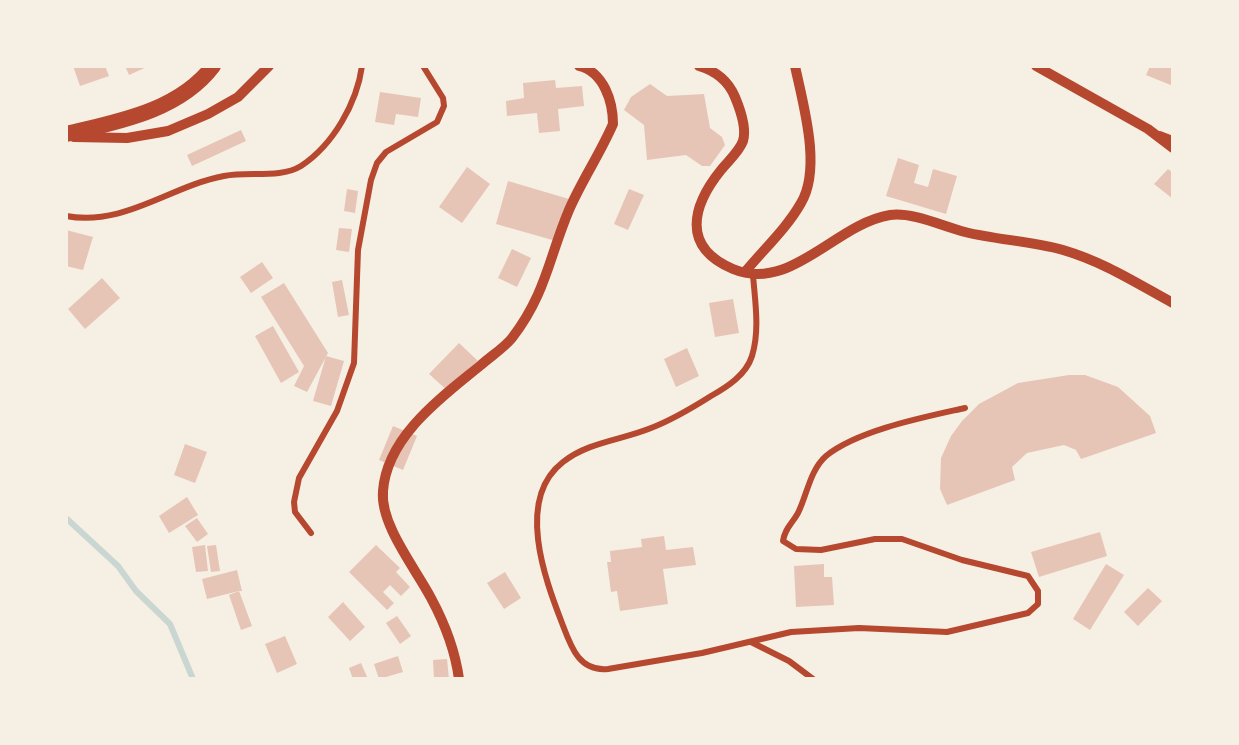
<!DOCTYPE html>
<html>
<head>
<meta charset="utf-8">
<style>
	body { margin:0 }
	#map { position:relative; width:1239px; height:745px; overflow:hidden; background:#f6efe4; font-family:"Open Sans",sans-serif }
	canvas { display:block }
	.frame { position:absolute; inset:0; border:68px solid #f6efe4; pointer-events:none }
</style>
</head>
<body>
<div id="map">
<canvas width="1239" height="745"></canvas>
<div class="frame"></div>
</div>
<script>
const ctx = document.querySelector('canvas').getContext('2d');
ctx.lineJoin = 'round';
function strokePath(path, color, width, dash) {
  ctx.strokeStyle = color;
  ctx.lineWidth = width;
  ctx.lineCap = dash ? 'butt' : 'round';
  ctx.setLineDash(dash || []);
  ctx.stroke(path);
}
function fill(path, color) {
  ctx.fillStyle = color;
  ctx.fill(path, 'evenodd');
}
strokePath(new Path2D(`
	M66 518 118 566 136 591 170 624 193 679`), '#c9d6d2', 6);
fill(new Path2D(`
	M73 66H105L109 76 80 86Z
	M125 66H149L129 75Z
	M1150 66H1173V86L1146 75Z
	M555 80 556 88 582 86 584 106 558 109 560 131 539 133 537 113 507 116 506 101 524 98 523 83Z
	M650 84 667 96 704 94 710 128 722 137 725 145 710 166H702L686 155 647 160 644 125 624 110 631 97Z
	M380 92 421 98 418 117 396 114 394 125 375 122Z
	M241 130 246 141 192 166 187 155Z
	M898 158 919 165 914 183 928 187 933 169 957 176 946 214 886 196Z
	M467 167 490 184 462 223 439 207Z
	M1168 169 1173 173V199L1154 184Z
	M508 181 569 199 556 241 496 224Z
	M347 189 358 191 355 213 344 211Z
	M629 189 644 195 628 230 614 224Z
	M339 228 352 229 349 252 336 250Z
	M66 230 93 237 83 270 66 266Z
	M512 249 531 258 517 287 498 278Z
	M262 262 273 278 251 293 240 277Z
	M102 278 120 298 85 329 68 309Z
	M342 280 349 315 338 317 332 282Z
	M284 283 328 353 307 392 294 386 304 366 261 297Z
	M733 299 739 333 715 337 709 303Z
	M273 326 299 372 281 383 255 336Z
	M459 343 478 361 449 392 429 374Z
	M687 348 699 376 676 387 664 359Z
	M326 356 344 361 331 406 313 401Z
	M1069 375H1085L1118 387 1150 416 1156 433 1081 459 1076 450 1064 445 1027 453 1012 467 1015 480 947 505 940 489 941 458 951 436 962 421 979 404 1018 383Z
	M393 426 417 436 403 470 379 460Z
	M185 444 207 452 195 483 174 475Z
	M187 497 198 515 169 533 159 516Z
	M197 518 208 534 197 542 185 526Z
	M1100 532 1107 556 1039 577 1031 552Z
	M664 536 666 550 693 547 696 565 663 569 668 604 620 611 617 591 611 592 607 562H611L610 551 642 547 641 539Z
	M205 545 208 571 196 572 192 547Z
	M216 545 220 571 211 572 207 546Z
	M376 545 400 568 396 572 410 587 401 596 390 585 383 592 394 603 387 610 349 572Z
	M824 564V577H832L834 605 796 607 794 566Z
	M1106 564 1124 575 1090 630 1073 619Z
	M237 570 242 591H239L252 626 241 630 229 595 239 591 207 599 202 579Z
	M505 572 521 598 504 609 487 583Z
	M1148 588 1162 601 1138 626 1124 612Z
	M343 602 365 627 350 641 328 617Z
	M397 616 411 636 400 644 386 623Z
	M285 636 297 664 277 673 265 644Z
	M398 656 403 672 379 679 374 664Z
	M447 659 449 679H434L433 660Z
	M361 663 368 679H353L349 668Z`), '#e6c5b7');
strokePath(new Path2D(`
	M1160 134 1173 139
	M66 216C124 227 170 186 224 176 249 171 280 179 301 166 333 145 357 103 362 66
	M753 275C755 301 760 330 752 356 746 375 727 387 711 396 692 408 672 420 651 428 622 440 588 442 563 462 515 499 545 579 562 623 571 647 579 672 608 669L702 653 791 632 859 628 947 632 1028 613 1038 604V591L1028 576 962 560 902 539H875L821 550 796 549 783 541C785 528 792 524 798 513 807 495 810 470 826 456 858 430 925 417 965 408
	M311 533 295 512 294 502 299 478 337 411 354 363 358 250 371 180 377 163 386 152 437 122 444 106 443 98 423 66
	M751 642 789 661 813 679`), '#b5482f', 6);
strokePath(new Path2D(`
	M699 66C716 71 728 80 735 97 740 109 747 128 743 141 739 152 728 161 721 170 692 206 681 247 733 269 791 293 835 224 890 215 913 212 942 226 965 232 997 240 1031 241 1063 250 1104 262 1136 283 1173 303
	M1036 66 1148 129 1173 148
	M74 137 127 138 168 131 208 114 238 97 269 66
	M745 272C763 250 787 228 801 203 822 168 803 104 795 66
	M459 679C455 649 445 624 431 598 416 569 380 525 383 491 387 436 442 397 481 365 491 356 504 348 512 338 546 294 549 257 569 210 582 180 600 154 613 124 613 102 604 72 579 66`), '#b5482f', 10);
strokePath(new Path2D(`
	M66 134C117 122 179 111 213 66`), '#b5482f', 16);
</script>
</body>
</html>
